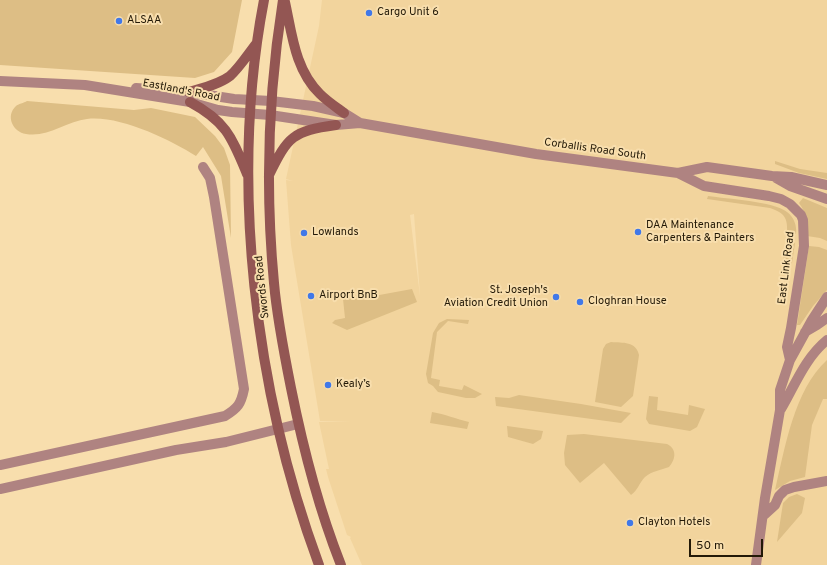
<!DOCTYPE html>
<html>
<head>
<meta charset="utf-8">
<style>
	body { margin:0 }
	#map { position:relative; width:827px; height:565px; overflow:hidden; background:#f8dead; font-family:Overpass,sans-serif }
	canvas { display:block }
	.scale { position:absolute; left:689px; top:539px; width:74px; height:18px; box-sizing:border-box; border:2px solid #231907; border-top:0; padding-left:5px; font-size:12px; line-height:14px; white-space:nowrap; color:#231907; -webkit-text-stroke:3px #f8dead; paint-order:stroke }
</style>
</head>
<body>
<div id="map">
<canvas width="827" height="565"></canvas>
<div class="scale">50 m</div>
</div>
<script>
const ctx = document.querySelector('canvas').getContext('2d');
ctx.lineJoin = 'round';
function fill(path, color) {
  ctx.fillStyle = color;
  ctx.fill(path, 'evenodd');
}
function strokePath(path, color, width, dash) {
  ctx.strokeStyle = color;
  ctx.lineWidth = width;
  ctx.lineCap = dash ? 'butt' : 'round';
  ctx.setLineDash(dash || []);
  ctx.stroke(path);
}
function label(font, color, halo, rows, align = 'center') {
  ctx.font = font + ' Overpass,sans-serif';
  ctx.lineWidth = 4;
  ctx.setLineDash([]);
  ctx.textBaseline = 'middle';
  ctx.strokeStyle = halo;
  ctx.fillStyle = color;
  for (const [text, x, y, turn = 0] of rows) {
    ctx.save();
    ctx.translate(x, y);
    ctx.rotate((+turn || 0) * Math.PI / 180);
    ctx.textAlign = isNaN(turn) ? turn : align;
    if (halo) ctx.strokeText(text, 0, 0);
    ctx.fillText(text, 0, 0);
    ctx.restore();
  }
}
fill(new Path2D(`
	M322 0H827V565H362L350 538 351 537 347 535 328 477 326 469H329L319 422 351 421H320L291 245 286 180 293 181 286 179 319 26ZM414 214 420 295V296L410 215Z`), '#f2d49d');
fill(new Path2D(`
	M0 0H242L232 52 214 72 195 78 0 65Z
	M27 101 134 110 151 108 195 117 215 136 224 148 230 165 231 238 221 176 203 147 196 156C169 139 119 115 87 119 67 121 47 138 26 134 13 132 5 116 16 106 18 104 24 103 27 101Z
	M775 161 800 169 827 173V179L799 173 775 164Z
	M708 196C727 199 773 201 787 212 794 217 797 226 796 234H787C788 218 785 213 770 208L707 199Z
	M803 198 827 208V241L820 238 807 236C808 223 807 214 799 203Z
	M791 241 795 243 792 263 787 275 782 274C783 264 782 248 791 241Z
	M809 246 819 247 827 250V290L813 306 800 325H797Z
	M412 289 417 302 347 330 332 323 335 320 345 318 343 299 356 295 363 298Z
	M447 319 469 320 468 324 448 321 437 332 431 378 440 380 439 386 462 390 464 385 482 394 475 398H466L438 392 433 386 428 383 426 374 433 333 439 323Z
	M611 342C623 343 636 341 639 355L633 396 621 407 595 402 603 349 606 344Z
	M827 360V399H823L812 425 805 477 790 481 775 490C785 448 794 390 827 360Z
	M519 395 581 404 631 413 621 423 496 406 495 397 509 398Z
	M649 396 658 397 657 410 688 415 689 405 705 409 697 427 690 431 649 424 646 419Z
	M432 412C445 414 456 419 469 422L467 429 430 423Z
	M507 426 543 431 541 439 533 444 508 437Z
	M584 434 667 444C677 449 676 459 669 467 661 470 652 471 645 477 639 483 638 490 631 495L604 463 580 483 565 465 564 453 567 435Z
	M797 494 805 498 802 513 777 542 783 503 789 497Z`), '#ddbe85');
strokePath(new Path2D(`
	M0 81 85 85 190 102 218 110 232 112 270 115 336 125 360 123 536 154 678 173 707 167 772 176 791 177 827 185
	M136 88 189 92 234 99 271 101 313 106 344 113 360 123
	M678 173 704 186 769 196 781 199 790 204 801 215 803 220 804 246 791 328 787 347 790 360
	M776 178 790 186 827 199
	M805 332 817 325 827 318
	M781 409C795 385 805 358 827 340
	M0 465 225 416C238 408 241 404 244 389L214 197 210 178 203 167
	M0 489 176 450 226 442 298 424
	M764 515 775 505 779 496 785 490 794 487 827 481
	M756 565 765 498 780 410V390L790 360 812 320 827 297`), '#af8381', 10);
strokePath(new Path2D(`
	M264 0C229 182 255 392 319 565
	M283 0C268 94 265 188 274 283 277 318 284 353 291 388 303 448 318 507 341 565
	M285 2C292 34 295 70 320 94 327 101 336 107 344 113
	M189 92C202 88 218 85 230 76 240 67 248 54 256 44
	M190 102C227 122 232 138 247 174
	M269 175C288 136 293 131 336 125`), '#935653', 10);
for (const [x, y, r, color] of [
	[369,13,4,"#4178e8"],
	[119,21,4,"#4178e8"],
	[638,232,4,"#4178e8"],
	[304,233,4,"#4178e8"],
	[311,296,4,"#4178e8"],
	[556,297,4,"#4178e8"],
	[580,302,4,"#4178e8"],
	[328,385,4,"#4178e8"],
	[630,523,4,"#4178e8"]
]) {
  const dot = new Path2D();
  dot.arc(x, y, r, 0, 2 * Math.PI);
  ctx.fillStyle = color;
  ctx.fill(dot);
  strokePath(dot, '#f8dead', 1.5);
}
label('11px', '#231907', '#f8dead', [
	["Cargo Unit 6",377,13],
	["ALSAA",127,21],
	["DAA Maintenance",646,226],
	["Carpenters & Painters",646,239],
	["Lowlands",312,233],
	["St. Joseph's",548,291,"right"],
	["Aviation Credit Union",548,304,"right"],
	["Airport BnB",319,296],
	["Cloghran House",588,302],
	["Kealy’s",336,385],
	["Clayton Hotels",638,523]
], 'left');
label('11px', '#231907', '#f8dead', [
	["Eastland's Road",181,91,11],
	["Corballis Road South",595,150,8],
	["East Link Road",787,268,-83],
	["Swords Road",263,287,-96]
]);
</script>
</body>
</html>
